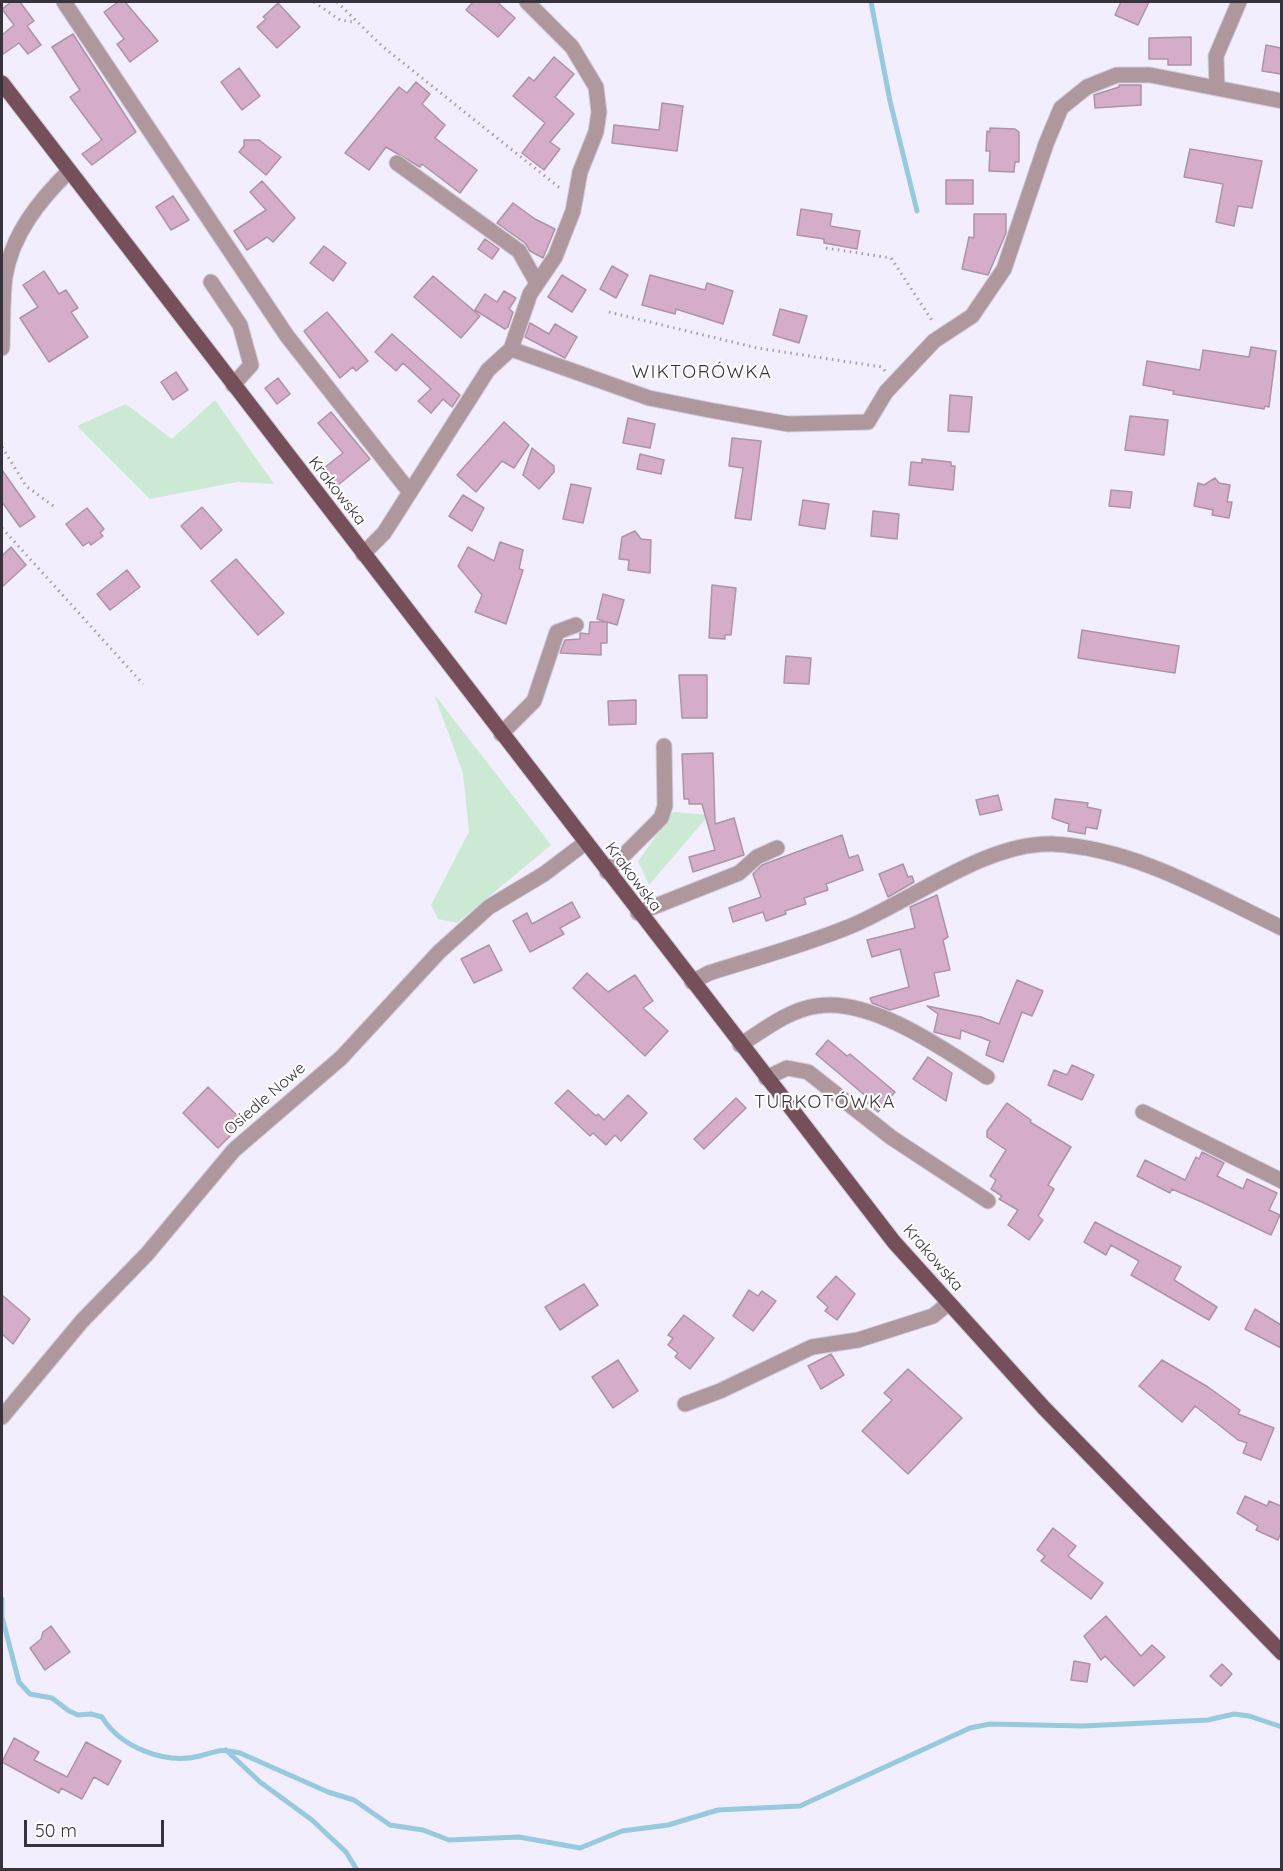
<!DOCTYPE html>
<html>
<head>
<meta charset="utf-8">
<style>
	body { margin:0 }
	#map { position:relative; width:1283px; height:1871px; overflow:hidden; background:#f3eefe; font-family:Quicksand,sans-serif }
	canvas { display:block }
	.frame { position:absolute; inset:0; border:3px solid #37333d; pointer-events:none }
	.scale { position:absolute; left:24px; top:1820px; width:140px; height:27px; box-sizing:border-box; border:3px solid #37333d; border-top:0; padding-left:8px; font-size:18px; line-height:21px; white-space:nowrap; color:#37333d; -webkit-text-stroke:4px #fefefe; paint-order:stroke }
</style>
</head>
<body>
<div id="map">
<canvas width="1283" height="1871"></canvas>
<div class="frame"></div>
<div class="scale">50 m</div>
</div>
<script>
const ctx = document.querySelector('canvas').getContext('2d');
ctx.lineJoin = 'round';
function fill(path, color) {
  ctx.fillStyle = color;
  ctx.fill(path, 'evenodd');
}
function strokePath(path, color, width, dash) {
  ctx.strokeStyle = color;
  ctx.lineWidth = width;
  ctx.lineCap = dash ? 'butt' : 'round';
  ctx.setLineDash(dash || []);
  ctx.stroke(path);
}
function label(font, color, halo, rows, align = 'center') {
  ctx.font = font + ' Quicksand,sans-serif';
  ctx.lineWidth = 4.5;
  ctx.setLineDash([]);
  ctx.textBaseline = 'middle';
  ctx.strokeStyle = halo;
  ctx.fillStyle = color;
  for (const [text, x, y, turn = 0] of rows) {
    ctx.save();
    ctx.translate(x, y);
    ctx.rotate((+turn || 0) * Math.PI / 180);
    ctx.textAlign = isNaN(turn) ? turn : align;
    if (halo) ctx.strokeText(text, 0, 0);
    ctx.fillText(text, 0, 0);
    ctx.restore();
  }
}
fill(new Path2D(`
	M215 400 274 484 237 482 150 499 77 426 126 404 172 439Z
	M434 694 551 845 457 923 438 919 431 905 469 832 463 773Z
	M673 812 709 815 649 885 638 861Z`), '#cbe9d3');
strokePath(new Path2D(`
	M871 2 890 101 917 211
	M2 1599V1617L19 1682 30 1694 52 1698 69 1711 78 1715 91 1714 102 1717C120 1747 165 1765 200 1756 219 1751 219 1748 240 1753L328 1792 354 1800 390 1825 423 1830 449 1840 519 1837 580 1848 622 1831 668 1825 718 1810 800 1806 970 1728 990 1724 1083 1726 1208 1720 1234 1714 1249 1716 1282 1727
	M226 1750 260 1782 312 1820 346 1852 357 1870`), '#97c9df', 5);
const building = new Path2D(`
	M11 2H20L34 21 27 26 41 45 28 54 19 43 2 55V35L14 25 2 9Z
	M118 2H125L158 41 130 62 117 44 124 39 104 12Z
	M473 2H497L515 18 498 37 466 10Z
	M1121 2H1149L1138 25 1115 15Z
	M278 3 300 27 277 48 257 27 266 19 263 17Z
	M73 34 136 132 92 165 82 154 102 140 70 97 80 90 52 47Z
	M1191 37V65H1168V59H1149V38Z
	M1266 45 1281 48V74L1262 71Z
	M554 57 574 74 555 97 574 114 550 142 560 149 544 170 522 153 545 123 513 96 529 77 534 81Z
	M239 68 260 96 242 110 221 82Z
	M416 82 430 94 422 104 445 125 435 138 477 170 460 193 422 164 420 167 386 147 369 170 345 153 399 87 407 93Z
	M1119 85H1141V105L1095 108 1094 95 1119 87Z
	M662 103 683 106 677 151 612 143 614 125 659 130Z
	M990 128 1015 129 1019 132V162H1015L1014 172 989 171 990 151H986L987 131 990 132Z
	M244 140H259L281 157 266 175 239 152 244 146Z
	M1190 149 1262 161 1252 208 1238 206 1234 226 1216 222 1223 184 1184 177Z
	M946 180H973V204H946Z
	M262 181 295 218 273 242 267 237 247 250 234 231 266 210 250 192Z
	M173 196 189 220 171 230 156 207Z
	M513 203 535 219 555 229 543 258 530 251 525 243 497 223Z
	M801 209 832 214 830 226 860 231 857 249 824 243V239L797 235Z
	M974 214H1006V233L988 275 962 269 969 237 974 238Z
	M485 239 499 249 492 259 478 249Z
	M324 246 346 263 333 281 310 263Z
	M612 266 628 275 616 298 600 289Z
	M44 271 59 294 66 290 78 308 71 312 88 337 49 362 20 318 38 307 23 285Z
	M562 275 586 290 572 312 548 297Z
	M650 275 705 290 707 283 733 291 723 324 676 309 675 314 642 305Z
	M433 276 480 316 461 338 414 297Z
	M504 291 516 298 509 309 513 312 508 327 505 329 475 310 485 294 497 302Z
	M780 309 807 316 799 343 773 335Z
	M327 312 368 361 356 371 353 367 340 378 304 331Z
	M530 323 549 334 555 324 577 337 565 358 525 337Z
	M392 334 460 395 452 407 443 399 431 413 418 401 431 389 403 363 396 371 375 352Z
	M1251 347 1276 351 1269 407 1265 406 1264 409 1173 394 1174 391 1143 385 1147 361 1200 370 1203 350 1249 357Z
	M176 372 188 390 173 400 161 382Z
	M278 378 290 394 277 404 265 388Z
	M950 395 972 397 969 432 948 431Z
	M331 412 370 459 338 485 324 468 343 453 318 423Z
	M1130 416 1168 420 1164 455 1125 450Z
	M628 418 655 424 650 448 623 443Z
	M504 422 529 445 514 468 502 461 476 492 457 475Z
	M732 438 761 441 751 520 735 518 743 468 729 466Z
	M532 448 554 466V472L539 489 523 475Z
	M640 454 664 460 661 474 637 469Z
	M922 459 951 462V466H955L953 490 909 485 911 462 922 463Z
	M2 470 35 517 20 527 2 502Z
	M1215 478 1219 483 1230 485 1227 502H1232L1229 518 1212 515 1213 510 1194 506 1198 483 1204 485Z
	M571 484 591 488 583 523 563 519Z
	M1111 490 1132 492 1130 508 1109 506Z
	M463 495 484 508 472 531 449 516Z
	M803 500 829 504 825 529 799 525Z
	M202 507 222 530 201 549 181 526Z
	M87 508 104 529 100 533 103 536 91 545 89 542 83 546 66 524Z
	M873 511 899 514 897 539 871 536Z
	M635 531 641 539 651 540 650 573 628 570 629 560 619 559 622 537Z
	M500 542 523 550 519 569 523 570 506 624 475 612 482 595 458 566 468 547 494 561Z
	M11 547 26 565 2 587V556Z
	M236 559 284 613 258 635 211 581Z
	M127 570 140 587 110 610 97 594Z
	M712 585 736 588 731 635H725V639L709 638Z
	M603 594 624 600 617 625 607 622V643H601V655L560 653 565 640 580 639V633L589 634 590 622H606L597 619Z
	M1082 630 1179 646 1175 673 1078 658Z
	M786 656 811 658 809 684 784 683Z
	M679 675H707V718H682Z
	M636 700V724L609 725 608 701Z
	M713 753 715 824 734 818 744 855 693 872 689 857 715 850 702 804H689V799H684L682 754Z
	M998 795 1002 810 980 815 976 800Z
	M1055 799 1088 803 1087 807 1101 810 1097 829 1086 827 1085 834 1068 831 1069 824 1052 818Z
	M842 835 849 858 858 855 863 870 826 884 828 890 804 898 806 904 785 911 786 914 766 921 763 912 733 922 729 908 761 897 753 874 762 865Z
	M903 864 908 877 912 876 914 882 888 897 879 874Z
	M937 895 948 937 943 940 950 970 934 973 939 996 890 1010 872 1003 870 998 909 987 900 949 872 957 867 940 915 928 910 907Z
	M572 902 580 917 560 928 564 934 530 952 513 921 527 913 532 924Z
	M489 945 502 970 474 983 461 959Z
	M587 973 608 992 635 975 653 1001 643 1008 668 1031 645 1056 573 988Z
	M1017 980 1043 991 1032 1016 1022 1012 1003 1062 986 1055 990 1041 961 1030 960 1039 934 1032 938 1014 927 1006 981 1017 999 1024Z
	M828 1040 847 1056 850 1054 895 1092 878 1112 865 1101 868 1098 816 1054Z
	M928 1057 952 1073 946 1101 913 1079Z
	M1072 1065 1094 1075 1082 1100 1048 1085 1054 1070 1067 1075Z
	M208 1087 244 1122 218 1148 183 1113Z
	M568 1090 596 1116 598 1114 604 1120 628 1095 647 1113 621 1141 615 1135 606 1145 593 1133 590 1136 555 1103Z
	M736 1098 746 1108 704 1149 694 1139Z
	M1007 1103 1031 1120 1030 1122 1071 1147 1048 1185 1054 1189 1038 1216 1043 1220 1029 1240 1008 1225 1018 1210 999 1199 1002 1196 991 1189 996 1180 990 1176 1006 1150 987 1137V1131Z
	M1202 1152 1224 1163 1217 1176 1243 1189 1247 1179 1277 1193 1269 1210 1280 1215 1271 1235 1204 1203 1172 1189 1170 1193 1137 1176 1145 1160 1185 1180 1196 1157 1199 1159Z
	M1095 1222 1181 1267 1174 1280 1217 1307 1209 1320 1131 1275 1139 1261 1111 1245 1106 1255 1084 1242Z
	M836 1276 855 1294 837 1320 825 1311 828 1307 817 1297Z
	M584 1284 598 1305 560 1330 545 1307Z
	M749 1290 758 1296 762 1291 776 1301 753 1331 733 1316Z
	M2 1295 30 1319 13 1344 2 1334Z
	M1255 1309 1281 1325V1348L1245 1329Z
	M684 1315 714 1338 690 1369 675 1357 678 1353 668 1345 673 1338 668 1335Z
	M831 1354 844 1375 821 1389 808 1366Z
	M618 1360 638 1391 613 1408 592 1377Z
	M1162 1360 1208 1387 1240 1410 1238 1414 1274 1428 1261 1460 1243 1453 1247 1443 1238 1440 1195 1406 1182 1422 1139 1386Z
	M908 1369 962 1418 908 1474 862 1431 892 1400 884 1393Z
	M1245 1496 1267 1506 1269 1501 1281 1506V1532L1278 1540 1256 1530 1258 1526 1237 1513Z
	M1053 1528 1076 1546 1068 1556 1103 1583 1091 1599 1041 1561 1045 1556 1037 1550Z
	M1106 1616 1141 1656 1152 1645 1165 1657 1134 1686 1105 1656 1101 1660 1084 1636Z
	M51 1626 70 1652 45 1670 30 1648 41 1639 43 1632Z
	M1074 1661 1090 1664 1087 1682 1071 1680Z
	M1222 1664 1232 1674 1221 1686 1210 1676Z
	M14 1738 39 1752 34 1760 67 1777 86 1742 121 1761 108 1785 94 1777 82 1799 61 1788 59 1793 2 1762Z`);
fill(building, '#d5adca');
strokePath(building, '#ad94a5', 1.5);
const minor = new Path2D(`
	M64 2 287 336 409 491
	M1217 88 1216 56 1239 2
	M397 163 519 251 537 283
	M211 282 240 325 251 365 233 385
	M2 348C3 325 2 300 5 277 12 234 39 201 69 171
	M511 349 530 294 555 257 573 211 580 172 596 132 599 112 596 87 572 47 527 2
	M363 554 384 533 488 370 511 349 649 398 709 410 788 424 868 422 886 392 934 341 972 316 1004 269 1046 144 1061 108 1087 87 1117 75H1150L1282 101
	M501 734 534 701 557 632 576 625
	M607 872 661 818 665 806 664 746
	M638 913 739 873 757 857 777 848
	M692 982 709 973C756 958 805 945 851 926 911 901 986 842 1052 844 1135 848 1209 893 1282 928
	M740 1045C764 1030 788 1010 817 1006 870 997 944 1049 987 1077
	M766 1078 787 1068 808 1072 892 1138 988 1201
	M1143 1112 1282 1181
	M685 1404 720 1391 812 1347 858 1340 933 1316 949 1303
	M2 1417 82 1321 147 1254 234 1150 341 1058 439 952 489 907 544 874 585 843`);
const major = new Path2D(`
	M2 83 894 1242 1044 1408 1282 1653`);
strokePath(minor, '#d1ccdb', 17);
strokePath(major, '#d1ccdb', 17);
strokePath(new Path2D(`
	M314 2 340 20 354 22
	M337 2 382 46 561 189
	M826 248 891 258 933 322
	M609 312 757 348 882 367 885 371
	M2 447 26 486 56 508
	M2 528 143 684`), '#a39eac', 3, [1.5, 4.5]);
strokePath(minor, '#ae989e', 15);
strokePath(major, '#75505a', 15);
label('16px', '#37333d', '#fefefe', [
	["Krakowska",337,491,52],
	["Krakowska",633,877,53],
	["Osiedle Nowe",265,1099,-41],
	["Krakowska",933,1258,49]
]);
ctx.letterSpacing = '1.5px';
label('18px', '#37333d', '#fefefe', [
	["WIKTORÓWKA",702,373],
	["TURKOTÓWKA",825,1103]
]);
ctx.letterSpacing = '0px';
</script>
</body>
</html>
